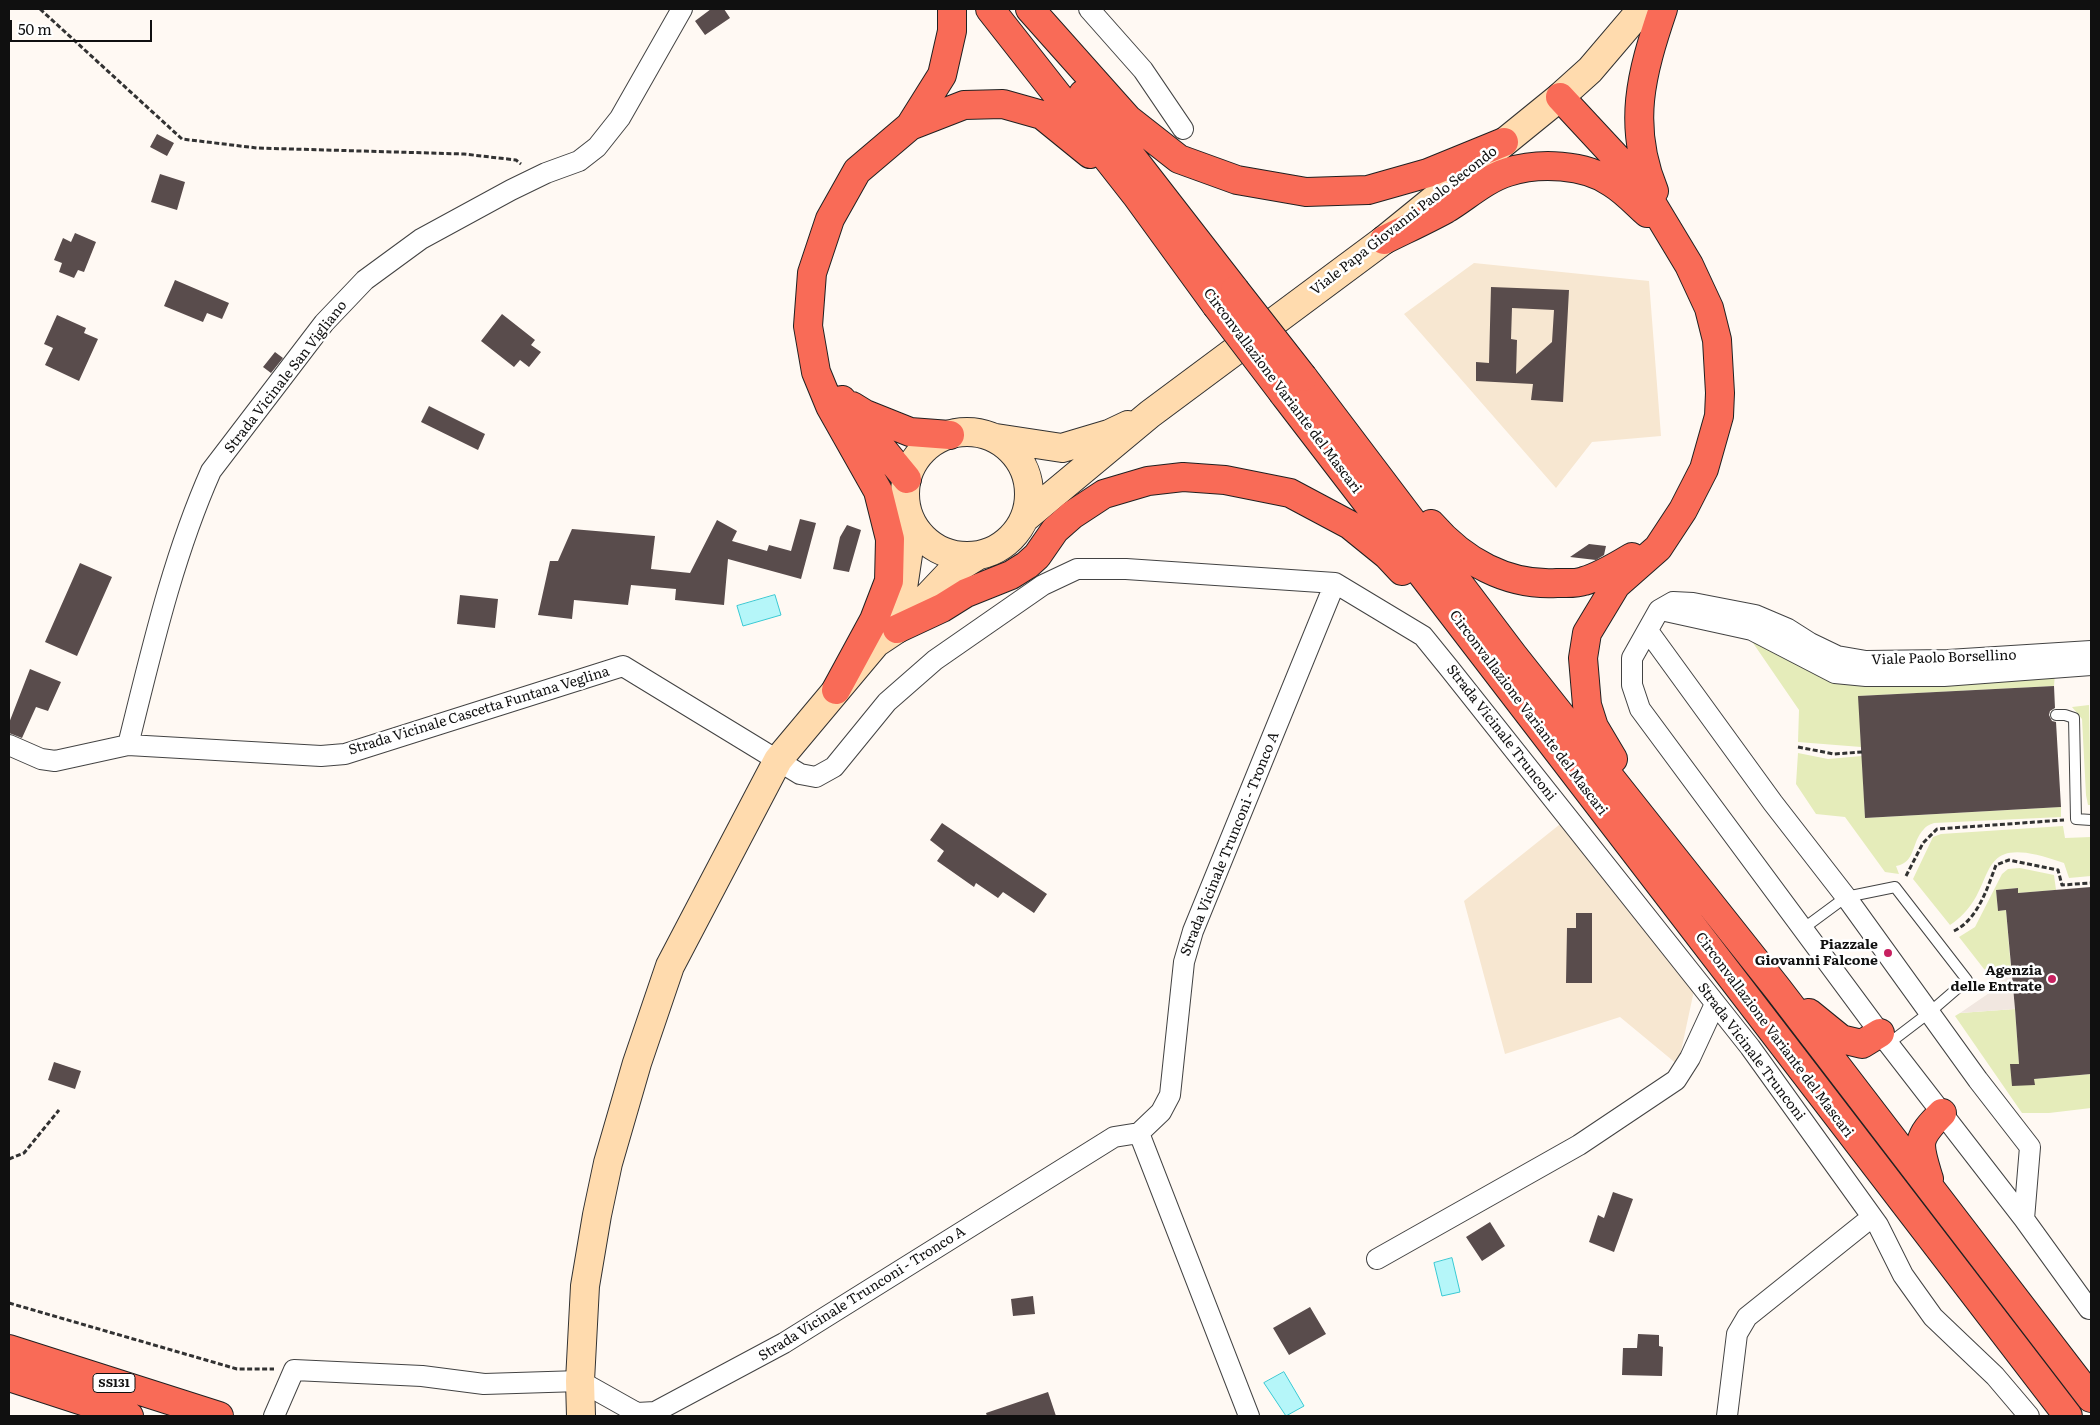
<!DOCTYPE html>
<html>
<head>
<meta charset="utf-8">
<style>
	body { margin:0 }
	#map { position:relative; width:2100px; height:1425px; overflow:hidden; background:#fff9f3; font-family:Literata,serif }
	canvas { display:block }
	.frame { position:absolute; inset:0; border:10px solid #101010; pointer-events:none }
	.scale { position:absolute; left:10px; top:20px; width:142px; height:22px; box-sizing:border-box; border:2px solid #101010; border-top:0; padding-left:6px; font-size:15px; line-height:18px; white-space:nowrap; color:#101010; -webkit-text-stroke:4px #fff; paint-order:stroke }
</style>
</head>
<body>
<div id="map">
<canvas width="2100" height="1425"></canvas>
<div class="frame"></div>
<div class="scale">50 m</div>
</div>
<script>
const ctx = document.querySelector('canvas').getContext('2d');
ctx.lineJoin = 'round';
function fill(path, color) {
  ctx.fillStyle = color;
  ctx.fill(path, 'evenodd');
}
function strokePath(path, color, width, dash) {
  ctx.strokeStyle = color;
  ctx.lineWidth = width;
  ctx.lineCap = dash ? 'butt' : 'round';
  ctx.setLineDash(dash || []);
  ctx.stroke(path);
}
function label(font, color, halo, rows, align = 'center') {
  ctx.font = font + ' Literata,serif';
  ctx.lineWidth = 5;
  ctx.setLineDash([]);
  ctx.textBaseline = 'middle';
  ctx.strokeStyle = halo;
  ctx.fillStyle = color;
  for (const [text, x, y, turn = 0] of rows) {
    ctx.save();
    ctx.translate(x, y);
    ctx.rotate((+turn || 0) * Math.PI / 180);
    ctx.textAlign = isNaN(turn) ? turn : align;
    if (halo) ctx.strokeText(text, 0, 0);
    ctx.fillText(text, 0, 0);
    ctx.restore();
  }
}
fill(new Path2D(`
	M1474 263 1649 281 1661 436 1592 442 1556 488 1404 314Z
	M1564 821 1695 986 1678 1065 1620 1017 1505 1054 1464 901Z`), '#f7e7d1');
fill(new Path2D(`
	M1751 640 2055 673 2054 686 1859 696 1861 747 1798 742 1799 710Z
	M2089 705 2091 805H2088L2086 795 2082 719 2072 707Z
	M1798 753 1828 759 1862 756 1865 818 2061 807V817L1934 823C1931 824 1926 826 1924 829 1911 842 1916 863 1896 866L1899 874 1885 872 1845 817 1816 814 1796 784Z
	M2063 826 2065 838 2091 837V876L2069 878 2064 863C1964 827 2005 889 1950 925L1913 879 1933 837 1941 834Z
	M2020 868 2054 875 2056 890 2018 893V888L1996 890 1998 911 2006 910 2011 969H1984L1959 937 1975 927 2002 874 2008 869Z
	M2015 1009 2019 1064 2010 1065 2034 1079 2091 1074V1108L2049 1113H2022L1955 1016 1960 1013Z`), '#e5ecba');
fill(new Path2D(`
	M1984 969H2011L2015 1009 1960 1013 1998 987Z`), '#f1e7e0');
const water = new Path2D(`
	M775 595 781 615 743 626 737 606Z
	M1452 1258 1460 1292 1442 1296 1434 1263Z
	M1284 1372 1304 1406 1286 1416 1264 1383Z`);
fill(water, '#b5f6f9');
strokePath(water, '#39c9d3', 1);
fill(new Path2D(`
	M711 9H724L730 18 705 35 695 21Z
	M157 134 174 143 167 156 150 147Z
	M160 174 185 182 177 210 151 202Z
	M75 233 96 242 84 272 78 270 74 278 59 272 62 263 54 260 63 238 71 242Z
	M175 280 229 303 222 319 207 313 203 322 164 306Z
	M1491 287 1569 290 1563 402 1531 400 1533 384 1476 381V362L1489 363ZM1512 308 1554 310 1552 342 1516 374 1517 340 1511 339Z
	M502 314 535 340 531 345 541 352 529 367 520 360 514 367 481 341Z
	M57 315 86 328 84 333 98 339 79 381 45 365 53 348 44 344Z
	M275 352 283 358 271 373 263 367Z
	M429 406 485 434 478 450 421 422Z
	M800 519 816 523 801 579 728 559 724 605 675 600 676 589 631 585 628 605 574 600 572 619 538 615 550 561H558L572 529 655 536 651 569 690 573 717 520 737 531 732 541 767 551 769 545 791 551Z
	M847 525 861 530 849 572 833 569 840 537Z
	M1589 544 1606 546 1604 555 1596 560 1570 557Z
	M80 563 112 577 77 656 45 642Z
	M460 595 498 599 495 628 457 624Z
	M30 669 61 682 48 711 36 707 22 738 9 733V723Z
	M2054 686 2055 708 2050 711 2049 715 2052 721 2056 722 2061 807 1865 818 1858 696Z
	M942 823 1047 894 1034 913 1003 892 998 898 976 883 974 887 937 861 944 851 930 840Z
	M2091 887V1074L2034 1079 2035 1085 2012 1086 2010 1064H2019L2015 1009 2006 910 1998 911 1996 890 2018 888V893Z
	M1576 913H1592V983H1566L1567 928H1576Z
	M54 1062 81 1071 75 1089 48 1080Z
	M1613 1192 1633 1199 1614 1252 1589 1242 1598 1215 1604 1218Z
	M1490 1222 1505 1246 1482 1261 1466 1237Z
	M1033 1296 1035 1314 1013 1316 1011 1299Z
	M1310 1307 1326 1334 1289 1355 1273 1328Z
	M1638 1334 1659 1335V1346L1663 1347 1662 1376 1622 1375 1623 1348H1637Z
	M1048 1392 1056 1416H987L986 1413Z`), '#594c4c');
const lane = new Path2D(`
	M2056 715H2065L2074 718 2076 819 2091 820
	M1804 928 1846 897 1895 887 1967 980 1930 1012 1888 1044`);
const street = new Path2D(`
	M1089 9 1143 70 1183 129
	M1661 610 1752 630 1835 673 1866 676H1944L2091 665
	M1648 631 1773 803 1846 897 1978 1080 2030 1147 2024 1219
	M9 745 41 759 55 761 128 745 321 756 345 754 623 666 800 774 816 777 834 767 887 702 935 660 1043 585 1077 569H1126L1335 583 1423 636 1449 668 1750 1047 1878 1225 1903 1275 1933 1317 1995 1376 2029 1416
	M128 745C151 653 172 559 211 471L324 323 365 280 421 239 511 190 546 173 579 161 597 147 620 118 682 9
	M1139 1133 1249 1416
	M1377 1259 1579 1145 1676 1080 1690 1058 1715 1004
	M2089 1309 2024 1219 1880 1033 1640 709 1632 685V658L1659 610 1673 602 1693 603 1755 615 1788 629 1810 643 1837 656 1866 661 1948 660 2091 651
	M274 1416 294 1370 422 1376 484 1384 580 1381 637 1413 655 1412 784 1343 1114 1137 1139 1133 1161 1112 1170 1095 1184 962 1193 931 1335 583
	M1727 1416 1737 1334 1747 1317 1872 1217`);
const secondary = new Path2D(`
	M905 494a62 62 0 1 1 124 0a62 62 0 1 1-124 0Z
	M996 438 1062 448 1109 434 1128 425
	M1025 518 1150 414 1384 240 1560 97 1590 70 1642 9
	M879 635 903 588 909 548V517
	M581 1416 580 1381 585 1286 597 1215 608 1163 637 1063 670 966 778 760 876 643 897 629 951 572 977 556`);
const highway = new Path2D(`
	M990 9 1136 195 1216 305
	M1030 9 1128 119 1179 159 1237 180 1306 192 1368 190 1428 173 1504 142
	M1083 94 1235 290
	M1560 97 1639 182 1689 265 1709 308 1717 340 1720 393 1719 416 1704 469 1683 510 1658 548 1616 585 1587 633 1583 658 1587 705 1594 727 1613 759
	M910 126 964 105 1003 104 1042 115 1090 154
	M1654 191C1627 125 1641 74 1663 9
	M1384 240C1404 230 1426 220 1446 209 1466 197 1485 179 1508 172 1539 162 1585 164 1612 183 1625 191 1636 203 1647 213
	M1303 377 1513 655 1777 988 2091 1398
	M1283 393 2068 1416
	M842 400 907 479
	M852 406 865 414 910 432 950 435
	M1431 524C1463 561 1507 586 1557 583 1566 583 1576 584 1584 581 1601 576 1617 566 1632 557
	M897 629 942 608 966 593 1011 575 1027 565 1037 556 1055 530 1072 515 1104 494 1148 481 1183 477 1225 480 1290 493 1350 525 1387 555 1402 571
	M836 690 874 620 889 581 890 539 878 491 830 406 816 372 808 326 812 273 830 219 857 171 910 126 942 75 952 31V9
	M1809 1013 1841 1039 1862 1044 1880 1033
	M1929 1179C1918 1143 1915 1140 1942 1113
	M9 1349 219 1416
	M9 1377 129 1416`);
strokePath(lane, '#434343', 12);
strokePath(street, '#434343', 22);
strokePath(secondary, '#323232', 30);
strokePath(highway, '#212121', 30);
strokePath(new Path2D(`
	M40 9 182 139 257 148 464 154 516 160 521 164
	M1798 747 1834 754 1862 752
	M1906 876 1923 843 1937 829 2064 820
	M1954 931C1978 919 1987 889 1996 865L2009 860 2058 870 2062 885 2091 883
	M9 1159 24 1153 59 1110
	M9 1303 237 1369H274`), '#323232', 3, [5, 2.5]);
strokePath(lane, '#fff', 10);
strokePath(street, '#fff', 20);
strokePath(secondary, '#ffdbae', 28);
strokePath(highway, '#f96b57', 28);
const highwayBridge = new Path2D(`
	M1235 290 1303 377
	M1216 305 1283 393`);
strokePath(highwayBridge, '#212121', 30, []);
strokePath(highwayBridge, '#f96b57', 28);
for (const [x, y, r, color] of [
	[1888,953,5,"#c72160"],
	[2052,979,5,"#c72160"]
]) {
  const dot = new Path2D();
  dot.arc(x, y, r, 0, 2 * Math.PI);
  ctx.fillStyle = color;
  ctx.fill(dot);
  strokePath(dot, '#fff', 2);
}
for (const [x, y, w] of [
	[114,1383,42]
]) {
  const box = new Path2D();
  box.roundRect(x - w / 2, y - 9.5, w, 19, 4);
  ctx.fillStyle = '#fff';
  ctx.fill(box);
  strokePath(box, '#101010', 1);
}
label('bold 12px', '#101010', null, [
	["SS131",114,1383]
]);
label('14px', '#101010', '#fff', [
	["Viale Papa Giovanni Paolo Secondo",1404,221,-38],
	["Strada Vicinale San Vigliano",286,377,-52],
	["Circonvallazione Variante del Mascari",1282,391,53],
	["Viale Paolo Borsellino",1944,658,-2],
	["Strada Vicinale Cascetta Funtana Veglina",479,711,-17],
	["Circonvallazione Variante del Mascari",1528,713,53],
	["Strada Vicinale Trunconi",1501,733,52],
	["Strada Vicinale Trunconi - Tronco A",1230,844,-68],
	["Circonvallazione Variante del Mascari",1774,1035,53],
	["Strada Vicinale Trunconi",1751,1052,53],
	["Strada Vicinale Trunconi - Tronco A",862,1294,-32]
]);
label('bold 14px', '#101010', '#fff', [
	["Piazzale",1878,945],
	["Giovanni Falcone",1878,961],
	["Agenzia",2042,971],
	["delle Entrate",2042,987]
], 'right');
</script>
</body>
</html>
